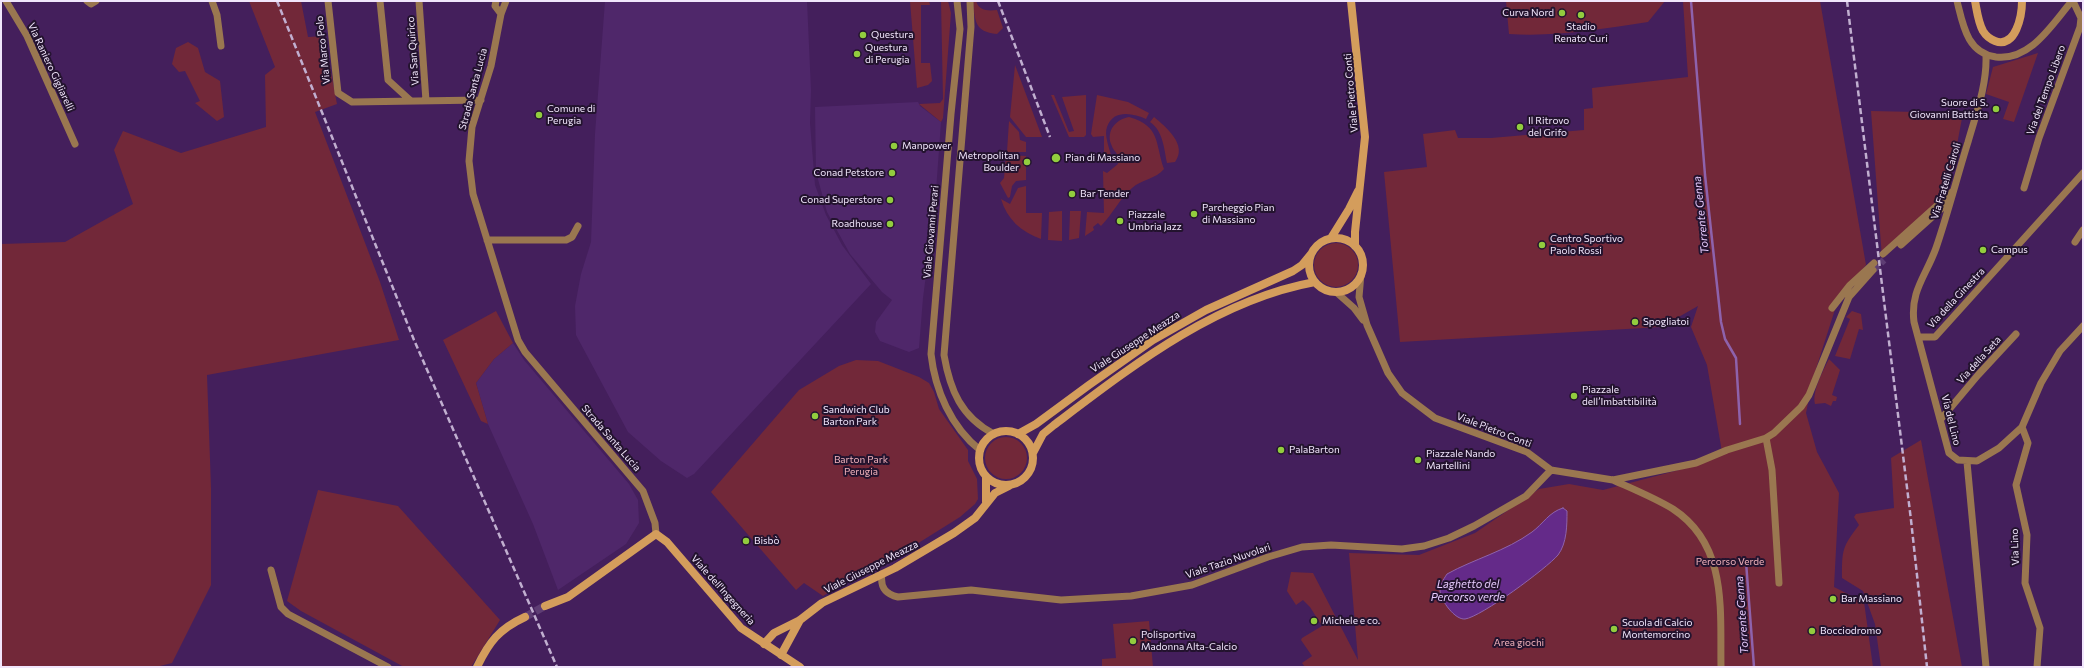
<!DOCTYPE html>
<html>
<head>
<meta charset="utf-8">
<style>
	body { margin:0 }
	#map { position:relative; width:2084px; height:668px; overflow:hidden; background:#441f5c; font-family:Commissioner,sans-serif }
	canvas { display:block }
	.frame { position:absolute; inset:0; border:2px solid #f1e6fc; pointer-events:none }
</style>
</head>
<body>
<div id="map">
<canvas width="2084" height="668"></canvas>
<div class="frame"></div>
</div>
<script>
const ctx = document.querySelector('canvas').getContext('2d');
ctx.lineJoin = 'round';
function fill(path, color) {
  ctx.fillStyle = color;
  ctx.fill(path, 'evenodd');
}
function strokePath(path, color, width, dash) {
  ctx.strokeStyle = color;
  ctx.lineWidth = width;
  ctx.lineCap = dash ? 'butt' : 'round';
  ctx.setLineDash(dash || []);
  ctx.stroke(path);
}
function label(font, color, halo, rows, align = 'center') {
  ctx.font = font + ' Commissioner,sans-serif';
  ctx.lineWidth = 4;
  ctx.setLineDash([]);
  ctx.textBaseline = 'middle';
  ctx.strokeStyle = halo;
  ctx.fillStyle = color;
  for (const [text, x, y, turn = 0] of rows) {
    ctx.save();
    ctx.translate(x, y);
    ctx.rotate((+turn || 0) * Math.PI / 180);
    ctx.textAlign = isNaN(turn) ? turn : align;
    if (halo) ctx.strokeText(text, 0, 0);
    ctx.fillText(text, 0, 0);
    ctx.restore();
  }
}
fill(new Path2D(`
	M605 1H807L811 90 810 123 815 185 826 215 842 245 871 284 694 474 687 478 661 461 628 432 576 335 575 306 581 274 591 242 595 134Z
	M918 102 920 106 941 122 935 205 923 298 919 348 909 352 880 341 875 332 876 322 892 300 882 292 850 254 827 212 816 172 815 107Z
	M513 343 524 360 629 484 638 500 639 523 626 544 558 590 533 524 488 424 476 383 494 359Z`), '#4f276a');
fill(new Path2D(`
	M249 1H301L308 37 324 36 337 104 315 112 380 282 399 340 207 375 211 488V585L172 663 156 667H1V244L65 242 133 204 114 150 123 131 181 153 266 127 265 75 275 67Z
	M910 1H929L930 5H921V63H930L932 81 928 85 917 88Z
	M941 1H948L951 13 943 118 941 122 919 104 940 103 943 99Z
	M973 1H976C979 11 988 11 997 10L1003 28 997 34C974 32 975 20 973 1Z
	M1506 1H1665L1648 22C1602 29 1556 37 1509 34Z
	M1683 1H1820L1866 265 1839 297 1813 378 1806 413 1817 452 1839 493 1834 587 1864 602 1873 667H1305L1302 663 1312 656 1301 640 1302 638 1322 626 1310 607 1303 600 1296 605 1287 591 1291 572 1313 573 1358 660 1349 553 1419 555 1475 533 1539 489 1569 484 1603 490 1679 470 1722 452 1707 365 1691 327 1698 306 1661 327 1400 342 1384 172 1427 167 1423 134 1455 130 1458 138H1491L1584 130V109L1593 108 1592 88 1688 77Z
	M188 42 198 48 205 72 220 81 224 117 217 121 195 103 200 101 185 71 179 72 172 64 176 48Z
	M2038 53 2014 122 2003 119 2009 102 1986 94 1993 67Z
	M1015 65 1042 137H1026L1010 117Z
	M1051 95H1054L1069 132 1074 131 1062 97 1086 95V135L1084 137H1069Z
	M1097 95 1128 102 1149 113 1146 119C1133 113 1113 109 1107 127 1104 135 1109 147 1111 155L1104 163V136L1093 137 1091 134Z
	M1871 111 1963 113 1948 192 1882 258Z
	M1129 117C1161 126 1155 144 1164 169 1156 179 1142 179 1132 188 1119 199 1113 214 1101 226L1098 223 1093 227 1094 230 1085 236 1087 212 1104 213 1103 171 1107 173 1118 164C1118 149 1115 155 1111 144 1106 130 1117 119 1129 117Z
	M1154 117C1166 127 1188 145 1175 162L1167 163C1164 148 1163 131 1150 122Z
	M1009 121 1019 132 1020 140 1026 142V152H1007Z
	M1006 155 1026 156V180L1016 181 1012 186 1010 197 1008 198 1000 183 1004 178Z
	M1026 186V213H1042L1041 239C1021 232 1007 219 1001 199L1010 204 1018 188Z
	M1062 211V241L1048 240 1049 212Z
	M1070 211H1081L1079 238 1069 240Z
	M1314 265a22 22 0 1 1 44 0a22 22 0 1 1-44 0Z
	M496 311 513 343 494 359 476 383 488 424 481 421 443 340Z
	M1852 311 1861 314 1863 330 1859 329 1850 359 1835 356 1850 319 1846 317Z
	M1829 359 1840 370 1832 395 1837 397 1836 401H1833L1831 406 1825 403 1815 404C1812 391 1823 371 1829 359Z
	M856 360 878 361 919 377 929 383 934 392 939 409 968 450V461L977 479 978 499 975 504 960 517 904 552 871 571 849 579 823 596 804 583 796 590 711 492 799 390 839 366Z
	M985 458a21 21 0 1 1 42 0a21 21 0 1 1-42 0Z
	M1921 440 1962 667H1881L1875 624 1863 591 1842 578C1842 550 1842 547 1859 525L1854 517 1856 514 1894 508 1891 458Z
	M318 490 398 506 500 620 471 667H404L301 611 287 601Z
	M1149 621 1153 667H1102V659L1116 658 1113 624Z`), '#722839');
const water = new Path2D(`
	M1563 508 1567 511C1567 525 1567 543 1558 555 1547 568 1481 617 1465 619 1455 620 1441 601 1440 591 1440 585 1443 580 1447 574 1474 559 1506 551 1532 532 1543 524 1549 512 1563 508Z`);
fill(water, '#642a89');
strokePath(water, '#8e62ac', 1);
strokePath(new Path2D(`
	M1691 1 1705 175 1721 322 1725 339 1736 358 1740 424
	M1746 562 1754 667`), '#8e62ac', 2.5);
strokePath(new Path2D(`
	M1873 270 1884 260`), '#5e3d74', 7, [7, 3.5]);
strokePath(new Path2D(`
	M525 617 545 606`), '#5e3d74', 8, [8, 4]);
strokePath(new Path2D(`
	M6 1 27 36 75 144
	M87 1 91 4 96 1
	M212 1 217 15 221 46
	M328 1 338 93 352 102 481 100
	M380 1 388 80 411 101
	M419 1 426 101
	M496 1 495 6 501 14
	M506 1 501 14 491 66 472 127 469 161 473 194 518 340 525 352 643 491 655 523 656 534
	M957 1 960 29 951 114 931 354C935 390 951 427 980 450
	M970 1 971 27 944 355C950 390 961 417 994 434
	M1957 1C1963 25 1967 53 1996 57 2031 61 2052 24 2072 1
	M1986 56C1987 85 1976 114 1968 142 1957 177 1948 213 1936 248 1926 276 1910 291 1914 322L1949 453 1958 460 1977 461 1999 448 2022 427 2041 383 2060 351 2083 326
	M2024 188 2039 138 2080 27 2081 18 2073 1
	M487 240H566L572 237 578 226
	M2075 242 2083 230
	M1901 245 1950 201
	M1883 254 1953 191
	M1361 274 1359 297 1367 325 1388 373 1402 393 1435 418 1527 452 1551 470 1613 480 1696 463 1727 450 1766 438 1774 433 1801 407 1809 395 1849 297 1873 270
	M1336 292 1354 308 1363 320
	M1832 308 1850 285 1874 263
	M1919 337H1935L2083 173
	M1941 419 1978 375 2016 334
	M2022 427 2028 443 2016 485 2027 535 2025 583 2040 628 2037 667
	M1766 438 1772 470 1779 583
	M1967 462 1986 667
	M1613 480C1633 489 1655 498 1673 509 1728 545 1720 610 1721 667
	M271 570 281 607 288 614 388 667
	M882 574C880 587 885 594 898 597L971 590 1061 600 1131 596 1192 585 1268 557 1302 547 1331 545 1402 549 1424 546 1449 538 1474 526 1526 496 1551 470`), '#9a7750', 7);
strokePath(new Path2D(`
	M1351 1 1365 137 1355 232V246
	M1975 1C1977 11 1978 22 1983 31 1986 36 1990 39 1995 41 2016 49 2022 15 2022 1
	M1309 265a27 27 0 1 1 54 0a27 27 0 1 1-54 0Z
	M1331 238 1349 209 1358 191
	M979 458a27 27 0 1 1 54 0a27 27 0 1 1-54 0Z
	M1018 434 1036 424 1089 385 1153 340 1206 310 1293 271 1302 265 1311 254
	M1033 453 1043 434 1054 425C1132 366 1216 300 1315 282
	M986 477V502
	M545 606 568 597 656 534 667 542 741 628 800 667
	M764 644 774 633 800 620 822 603 895 568 954 533 975 518 995 493 1009 486
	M781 655 800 620
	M477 667C489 642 499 629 525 617`), '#d49d5c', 8);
strokePath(new Path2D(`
	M277 1 414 340 557 667
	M998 1 1050 137
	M1847 1 1911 520 1927 667`), '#c1afd0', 2.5, [6, 3]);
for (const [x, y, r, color] of [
	[1562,13,4,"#92cd3e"],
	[1581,15,4,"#92cd3e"],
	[863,35,4,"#92cd3e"],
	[857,54,4,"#92cd3e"],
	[1996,109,4,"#92cd3e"],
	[539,115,4,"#92cd3e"],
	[1520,127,4,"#92cd3e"],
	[894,146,4,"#92cd3e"],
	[1056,158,5,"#92cd3e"],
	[1027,162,4,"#92cd3e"],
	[892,173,4,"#92cd3e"],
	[1072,194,4,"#92cd3e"],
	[890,200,4,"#92cd3e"],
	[1194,214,4,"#92cd3e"],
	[1120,221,4,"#92cd3e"],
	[890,224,4,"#92cd3e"],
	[1542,245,4,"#92cd3e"],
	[1983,250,4,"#92cd3e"],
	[1635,322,4,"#92cd3e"],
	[1574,396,4,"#92cd3e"],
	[815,416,4,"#92cd3e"],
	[1281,450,4,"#92cd3e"],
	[1418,460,4,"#92cd3e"],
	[746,541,4,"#92cd3e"],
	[1833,599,4,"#92cd3e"],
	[1314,621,4,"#92cd3e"],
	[1614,629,4,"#92cd3e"],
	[1812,631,4,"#92cd3e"],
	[1133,641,4,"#92cd3e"]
]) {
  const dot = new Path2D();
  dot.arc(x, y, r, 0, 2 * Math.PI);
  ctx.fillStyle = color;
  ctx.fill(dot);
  strokePath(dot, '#23132e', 1.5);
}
label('10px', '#f1e6fc', '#23132e', [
	["Curva Nord",1554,13,"right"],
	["Stadio",1581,27,"center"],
	["Renato Curi",1581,39,"center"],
	["Questura",871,35],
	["Questura",865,48],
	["di Perugia",865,60],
	["Suore di S.",1988,103,"right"],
	["Giovanni Battista",1988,115,"right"],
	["Comune di",547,109],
	["Perugia",547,121],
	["Il Ritrovo",1528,121],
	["del Grifo",1528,133],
	["Manpower",902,146],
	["Metropolitan",1019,156,"right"],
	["Boulder",1019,168,"right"],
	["Pian di Massiano",1065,158],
	["Conad Petstore",884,173,"right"],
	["Bar Tender",1080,194],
	["Conad Superstore",882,200,"right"],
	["Parcheggio Pian",1202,208],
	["di Massiano",1202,220],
	["Piazzale",1128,215],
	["Umbria Jazz",1128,227],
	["Roadhouse",882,224,"right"],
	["Centro Sportivo",1550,239],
	["Paolo Rossi",1550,251],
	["Campus",1991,250],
	["Spogliatoi",1643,322],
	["Piazzale",1582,390],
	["dell’Imbattibilità",1582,402],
	["Sandwich Club",823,410],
	["Barton Park",823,422],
	["PalaBarton",1289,450],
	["Piazzale Nando",1426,454],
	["Martellini",1426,466],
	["Bisbò",754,541],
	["Bar Massiano",1841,599],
	["Michele e co.",1322,621],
	["Scuola di Calcio",1622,623],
	["Montemorcino",1622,635],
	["Bocciodromo",1820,631],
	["Polisportiva",1141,635],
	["Madonna Alta-Calcio",1141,647]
], 'left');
label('10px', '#f1e6fc', '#23132e', [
	["Via Marco Polo",323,50,-96],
	["Via San Quirico",413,51,-94],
	["Via Raniero Gigliarelli",51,67,65],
	["Strada Santa Lucia",473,89,-75],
	["Via del Tempo Libero",2046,90,-70],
	["Viale Pietro Conti",1351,93,-95],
	["Via Fratelli Cairoli",1946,181,-73],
	["Viale Giovanni Perari",931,232,-85],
	["Via della Ginestra",1956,298,-47],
	["Viale Giuseppe Meazza",1135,342,-33],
	["Via della Seta",1979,360,-48],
	["Via del Lino",1951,420,76],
	["Viale Pietro Conti",1494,430,21],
	["Strada Santa Lucia",611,438,49],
	["Via Lino",2015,547,-92],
	["Viale Tazio Nuvolari",1228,561,-19],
	["Viale Giuseppe Meazza",871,567,-27],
	["Viale dell'Ingegneria",723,590,48]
]);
label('10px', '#f0b1ba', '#23132e', [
	["Barton Park",861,460],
	["Perugia",861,472],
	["Percorso Verde",1730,562],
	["Area giochi",1519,643]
]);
label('italic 11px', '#e6cafd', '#23132e', [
	["Torrente Genna",1701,215,-96],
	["Laghetto del",1468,584],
	["Percorso verde",1468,597],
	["Torrente Genna",1742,615,-94]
]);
</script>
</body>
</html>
